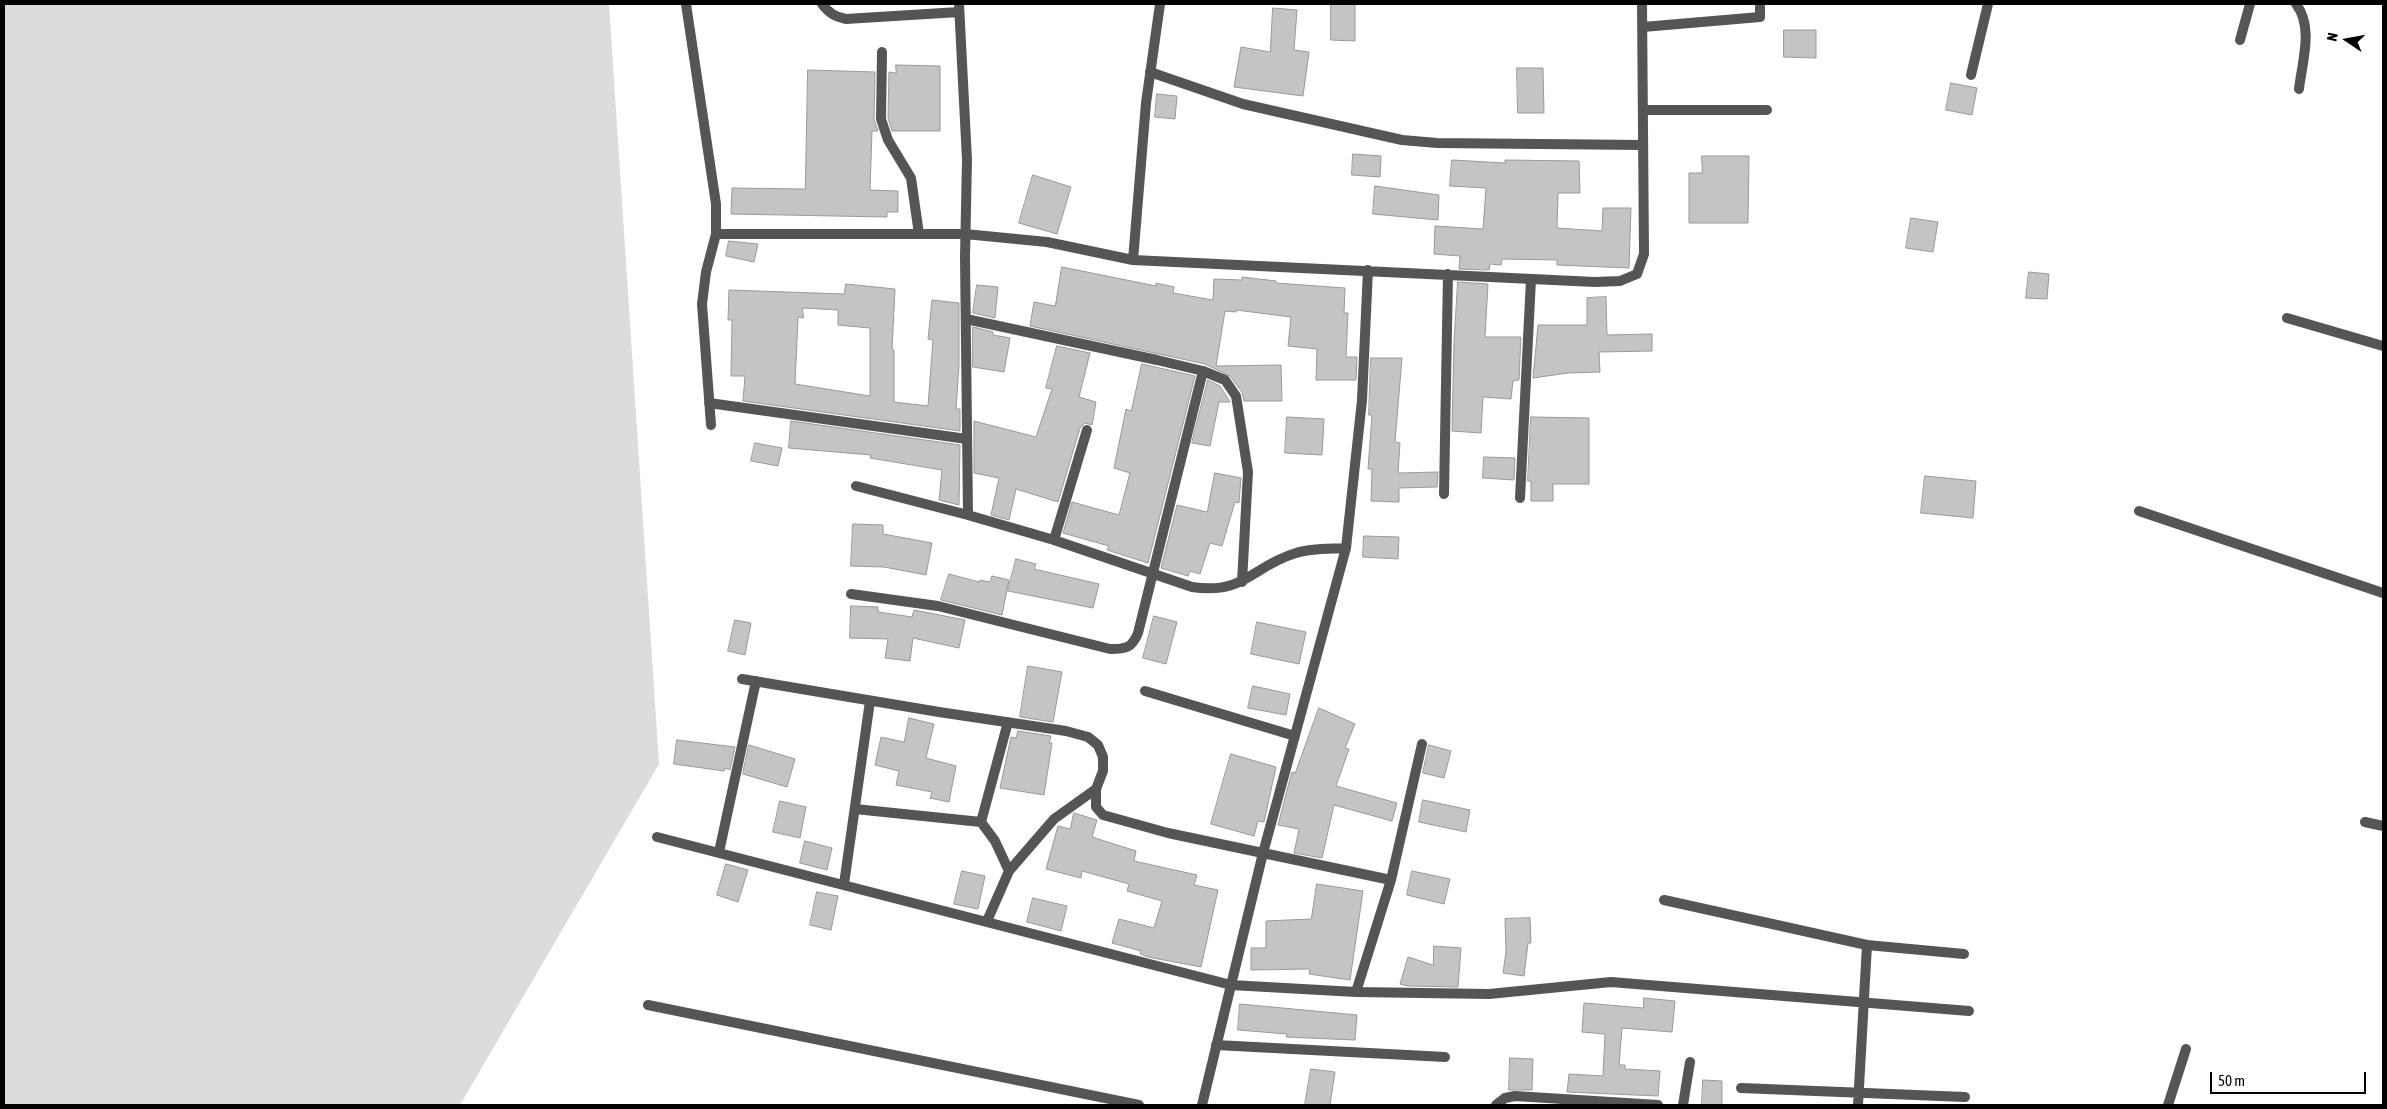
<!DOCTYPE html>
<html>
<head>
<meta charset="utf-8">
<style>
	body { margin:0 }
	#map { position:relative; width:2387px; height:1109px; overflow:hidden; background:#fff; font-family:"Asap Condensed",sans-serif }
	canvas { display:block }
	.frame { position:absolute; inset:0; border:5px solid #000; pointer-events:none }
	.north { position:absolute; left:2322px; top:15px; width:50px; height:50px; -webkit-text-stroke:4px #fff; paint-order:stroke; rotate:282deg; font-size:14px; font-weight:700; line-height:20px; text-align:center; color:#000 }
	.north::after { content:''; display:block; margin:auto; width:18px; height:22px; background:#000; clip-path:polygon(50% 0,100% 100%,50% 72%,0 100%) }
	.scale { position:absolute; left:2210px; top:1072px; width:156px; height:22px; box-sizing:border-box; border:2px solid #000; border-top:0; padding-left:6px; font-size:15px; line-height:18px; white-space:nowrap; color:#000; -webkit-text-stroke:4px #fff; paint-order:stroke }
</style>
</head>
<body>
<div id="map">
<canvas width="2387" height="1109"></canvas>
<div class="frame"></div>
<div class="north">N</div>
<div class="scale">50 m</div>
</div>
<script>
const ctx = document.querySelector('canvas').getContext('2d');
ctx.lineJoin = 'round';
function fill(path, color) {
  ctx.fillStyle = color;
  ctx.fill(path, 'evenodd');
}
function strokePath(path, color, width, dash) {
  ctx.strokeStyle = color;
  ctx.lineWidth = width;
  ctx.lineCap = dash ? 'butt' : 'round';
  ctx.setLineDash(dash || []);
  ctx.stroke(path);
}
fill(new Path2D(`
	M4 4H609L659 764 460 1105H4Z`), '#dcdcdc');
const building = new Path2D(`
	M1331 4H1355V41L1331 40Z
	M1273 8 1297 10 1294 50 1309 52 1303 96 1234 87 1241 47 1270 52Z
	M1784 30H1816V58L1784 57Z
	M896 65 940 66V131H892L888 118 889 72 896 73Z
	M1517 68H1543L1544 113H1518Z
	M808 70 875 72 874 119 878 131H872L870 190 898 191V212H887V217L731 214 732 188 805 189Z
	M1951 83 1977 88 1972 115 1946 110Z
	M1157 94 1177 96 1175 119 1155 117Z
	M1353 154 1381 156 1380 177 1352 175Z
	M1702 156H1749L1748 223H1689V173H1702Z
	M1452 160 1505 163V160L1579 161 1580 193H1558L1557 228 1602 231 1603 208H1631L1629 268 1557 265V260L1502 259 1501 265 1490 264 1489 270 1459 269 1460 256 1434 254 1435 226 1483 229 1486 188 1450 186Z
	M1033 175 1071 187 1057 234 1019 223Z
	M1375 186 1439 195 1438 220 1373 214Z
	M1911 218 1938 222 1933 252 1906 248Z
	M729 241 758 244 754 262 726 256Z
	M1062 267 1156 286V283L1174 287 1173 293 1213 300 1214 279 1242 280V277L1276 281V283L1345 288 1344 313H1348L1346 357H1357L1356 380H1316L1317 349 1288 346 1291 317 1236 310V312L1225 311 1216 366 1281 365 1282 401H1244L1242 392 1230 376 1205 364 1030 326 1034 302 1055 306Z
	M2029 272 2049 274 2047 299 2026 298Z
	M1458 282 1488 284 1485 337H1521L1519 380 1513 381 1511 399 1483 397 1481 433 1452 431 1454 343Z
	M846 284 895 289 892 350H894V402L928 406 933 340 928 339 932 300 959 303V365L956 409H960V431L743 401 745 376H731L732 320H728L729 290 844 294ZM803 308 838 310V325L870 328V396L795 384 798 317 803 318Z
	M977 285 998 287 995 318 973 313Z
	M1606 297 1607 335 1652 334V351L1599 352 1600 372 1568 373 1533 378 1538 325H1587V298Z
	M973 327 993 332V335L1010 338 1004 372 973 367Z
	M1057 346 1090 353 1079 397 1096 402 1092 425 1085 423 1080 428 1058 502 1016 489 1009 520 991 515 999 478 974 473V421L1036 437 1052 389 1046 388Z
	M1371 358H1402L1395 442 1400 443 1398 473 1438 472 1437 487 1399 488V502L1371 501 1372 469H1368L1372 415H1369Z
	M1142 364 1195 376 1148 563 1107 550 1109 546 1063 533 1072 502 1119 515 1130 473 1114 468 1126 409 1131 411Z
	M1208 380 1220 386 1230 402H1219L1210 446 1192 443Z
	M1287 417 1324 419 1322 455 1285 453Z
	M1531 417 1589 418V484H1553V501H1531V481H1528Z
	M791 421 960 445 959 505 939 500 942 470 870 458 871 455 789 448Z
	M755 443 782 448 778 466 751 461Z
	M1484 457 1515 458 1514 480 1483 478Z
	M1215 473 1241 478 1239 503 1235 502 1222 546 1210 543 1200 574 1190 571 1188 576 1161 568 1177 505 1207 512Z
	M1925 476 1976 481 1973 518 1921 513Z
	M853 524 883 525V534L932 543 926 575 884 567 851 566Z
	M1364 536 1399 537 1398 559 1363 557Z
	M1016 559 1036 564 1034 569 1099 584 1093 608 1008 591Z
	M949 574 979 582 980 580 990 582 992 576 1009 580 1002 615 941 600Z
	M851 606 878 607V612L912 617 914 610 965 620 959 648 913 638 910 661 885 658 888 639 850 638Z
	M1154 616 1177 622 1166 664 1143 658Z
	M735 620 751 623 745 655 728 651Z
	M1257 622 1306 632 1299 664 1251 654Z
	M1028 666 1062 672 1053 722 1020 717Z
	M1253 686 1290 694 1286 715 1248 708Z
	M1319 708 1355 724 1345 748 1349 749 1336 786 1397 803 1392 821 1334 805 1322 858 1294 853 1299 829 1278 825 1291 775 1292 772 1295 773Z
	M909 718 934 724 926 758 956 766 949 802 930 798 932 792 896 785 899 771 875 765 881 737 904 742Z
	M1018 731 1051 736 1049 743H1052L1044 795 1000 788 1011 737 1016 738Z
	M677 740 735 747 730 770 725 768 724 771 674 764Z
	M749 745 795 759 787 787 743 774Z
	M1429 745 1451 751 1444 778 1423 773Z
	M1231 754 1276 767 1264 822 1258 821 1254 836 1211 824Z
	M1423 800 1470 810 1466 832 1419 822Z
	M780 801 806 807 800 838 773 832Z
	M1074 813 1097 820 1092 837 1136 851 1134 861 1197 875 1194 885 1218 890 1201 967 1148 957 1140 954 1141 951 1112 943 1119 919 1154 928 1162 901 1127 891 1129 884 1082 871 1081 878 1046 869 1058 826 1070 829Z
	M805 841 832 848 827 870 800 863Z
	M726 864 748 870 738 902 717 895Z
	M962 871 985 876 978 909 954 904Z
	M1412 871 1450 879 1444 904 1407 895Z
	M1317 884 1363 891 1350 980 1309 974 1310 969 1251 970V948H1266V921L1311 919Z
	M817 892 838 896 831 930 810 925Z
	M1033 898 1067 906 1061 931 1027 922Z
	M1530 918 1531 943H1528L1524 976 1503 973 1506 952 1505 919Z
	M1434 946 1461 948 1458 987 1408 986 1400 984 1408 957 1433 965Z
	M1644 998 1675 1001 1672 1032 1622 1028 1619 1065H1625V1069L1660 1071 1658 1096 1567 1092 1569 1074 1603 1076 1605 1034 1582 1032 1584 1003 1643 1008Z
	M1240 1004 1357 1015 1355 1040 1286 1037 1287 1034 1238 1030Z
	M1510 1058 1533 1059 1532 1090H1509Z
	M1311 1069 1335 1072 1330 1105H1305Z
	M1703 1080 1722 1081V1105H1702Z`);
fill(building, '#c4c4c4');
strokePath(building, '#999', 1);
strokePath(new Path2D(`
	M2296 4C2314 27 2302 62 2299 89
	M2240 40 2250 4
	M1971 75 1988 4
	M1643 110H1767`), '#555', 10);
strokePath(new Path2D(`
	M686 4 716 204V234L706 272 702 304 711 425
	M822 4C829 13 835 17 846 19L959 12
	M959 4 967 160 965 257 968 515
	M1643 27 1760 17V4
	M882 52 881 119 888 140 911 178 919 234
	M1150 72 1243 104 1402 140 1437 143 1643 145
	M716 234H965L1047 242 1133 260 1595 282 1620 281 1637 274 1644 254 1642 4
	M1133 260 1146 103 1160 4
	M2287 318 2383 346
	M966 319 1157 360 1203 371 1225 380 1236 396 1248 472 1242 582
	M709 403 967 439
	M856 486 968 515 1054 540 1192 587C1245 595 1252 566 1296 553 1311 548 1330 549 1346 548
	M1444 494 1448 274
	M1520 498 1531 279
	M2139 511 2383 593
	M1054 540 1087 430
	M851 594 938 606 1110 649C1126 649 1132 648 1138 633L1203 371
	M742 679 939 712 1066 731 1088 737 1098 745 1103 757V771L1096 789V807L1103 815 1168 833 1391 880
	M1145 691 1295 736
	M1008 722 981 822 995 841 1009 871
	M855 809 981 822
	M2365 822 2383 826
	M657 837 1231 985 1356 992 1489 994 1611 982 1969 1011
	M719 852 756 681
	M844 884 870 701
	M1664 900 1867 945 1858 1105
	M987 921 1009 871 1054 819 1096 789
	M1867 945 1964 954
	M1356 992 1391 880 1422 744
	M648 1005 1139 1105
	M1216 1045 1445 1057
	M1741 1088 1965 1097
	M1202 1105 1263 853 1346 548 1362 400 1368 270
	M1496 1105 1505 1098 1515 1096 1658 1105
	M1683 1105 1690 1062
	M2168 1105 2186 1049`), '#555', 10);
</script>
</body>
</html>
